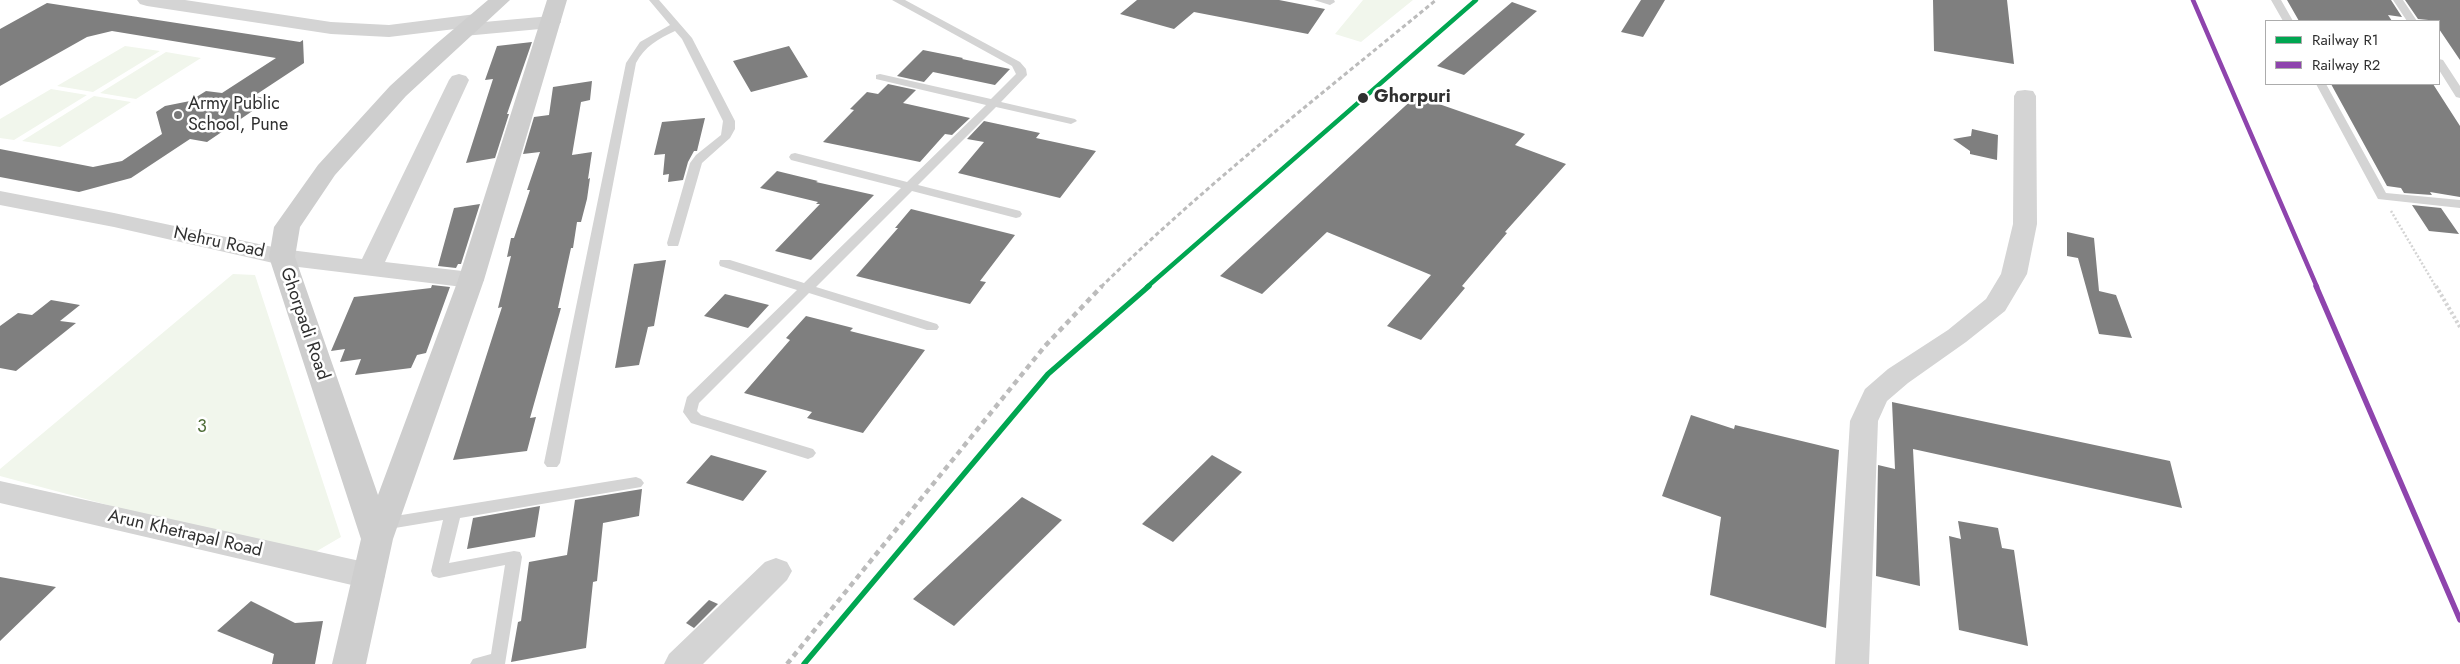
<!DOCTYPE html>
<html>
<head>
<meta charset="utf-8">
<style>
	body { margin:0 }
	#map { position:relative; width:2460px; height:664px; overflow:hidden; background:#fff; font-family:Jost,sans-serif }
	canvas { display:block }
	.legend { position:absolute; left:2265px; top:20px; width:175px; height:65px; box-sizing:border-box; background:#fff; border:1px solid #acacac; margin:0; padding:6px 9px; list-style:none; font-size:15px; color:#303030 }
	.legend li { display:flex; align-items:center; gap:10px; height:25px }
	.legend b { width:25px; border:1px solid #acacac }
</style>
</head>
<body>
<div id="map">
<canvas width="2460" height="664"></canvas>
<ul class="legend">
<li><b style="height:6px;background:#00a651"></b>Railway R1</li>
<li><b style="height:6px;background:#8e44ad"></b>Railway R2</li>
</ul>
</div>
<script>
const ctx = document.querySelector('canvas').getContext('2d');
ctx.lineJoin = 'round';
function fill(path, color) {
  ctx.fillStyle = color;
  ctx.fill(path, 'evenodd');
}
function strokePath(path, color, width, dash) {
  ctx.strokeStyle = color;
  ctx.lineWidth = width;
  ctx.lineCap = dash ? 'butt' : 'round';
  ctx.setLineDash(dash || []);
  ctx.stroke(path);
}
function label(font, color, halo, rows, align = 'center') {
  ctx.font = font + ' Jost,sans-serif';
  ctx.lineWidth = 5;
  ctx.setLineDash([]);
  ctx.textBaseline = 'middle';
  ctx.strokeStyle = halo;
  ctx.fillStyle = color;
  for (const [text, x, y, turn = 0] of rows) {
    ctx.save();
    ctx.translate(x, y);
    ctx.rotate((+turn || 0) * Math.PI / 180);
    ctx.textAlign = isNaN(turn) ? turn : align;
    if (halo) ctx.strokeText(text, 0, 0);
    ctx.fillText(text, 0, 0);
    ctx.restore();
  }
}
fill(new Path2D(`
	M1363 0H1413L1361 42 1335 34Z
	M125 46 160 51 93 92 57 86Z
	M166 52 201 58 136 99 100 93Z
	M51 89 87 95 14 140 0 138V119Z
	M94 96 131 102 60 147 22 141Z
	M233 274 255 275 341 537 305 558 0 476V469Z`), '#f1f6ec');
fill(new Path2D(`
	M1137 0H1279L1325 9 1308 34 1194 12 1174 29 1120 14Z
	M1641 0H1665L1643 37 1621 32Z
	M1933 0H2007L2014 64 1934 51Z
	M2287 0H2391L2402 17 2388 15 2392 21H2299Z
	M2405 0H2460V60L2439 29V21L2418 19Z
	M1512 2 1537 11 1464 75 1437 66Z
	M47 3 300 42 303 40 304 63 254 96 270 99 207 142 190 139 131 178 79 192 0 177V149L93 167 122 161 162 134 156 112 165 106 190 101 206 91 222 93 276 58 112 31 87 37 0 86V29Z
	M532 42 507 114H509L495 158 466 163 493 79 485 80 497 46Z
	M789 46 808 77 751 92 733 61Z
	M923 50 963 58 962 59 1010 69 995 85 933 72 924 82 897 76Z
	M592 81 590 100 581 102 572 155 592 152 588 179 590 178 587 199 581 222H577L573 248H571L558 308H561L530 418 536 417 527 451 453 460 502 307 498 308 511 256 507 257 511 238H514L530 190H527L540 152 523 154 534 117 549 115 553 87Z
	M888 84 916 90 903 103 970 118 952 135 945 134 920 162 823 142 854 110 850 109 867 92 878 94Z
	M2331 84H2433L2460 126V197L2430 192 2432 195 2404 193 2401 188 2387 186Z
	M1416 96 1525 134 1515 145 1566 164 1505 232 1507 233 1462 286 1465 288 1421 340 1387 326 1431 275 1327 232 1262 294 1220 276Z
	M705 118 697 151H694L688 162 683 180 668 182 669 174 663 175 665 154 654 155 662 122Z
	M984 121 1040 133 1036 138 1096 151 1060 198 958 173 984 142 967 139Z
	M1972 129 1998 135 1997 160 1970 154V151L1953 139 1971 136Z
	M777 171 818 181 816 182 874 195 811 260 775 251 820 204H816L818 202 760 188Z
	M480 204 461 264H458L456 268 438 266 454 208Z
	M2412 205 2441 208 2459 234 2429 231Z
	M911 209 1015 235 980 281 986 282 970 304 856 276 898 228H895Z
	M2067 232 2094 238 2099 291 2116 295 2132 338 2099 334 2078 258 2067 256Z
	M666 260 654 326 648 327 639 365 615 368 634 264Z
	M432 285 450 287 426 353 417 355 411 368 355 375 361 359 340 362 345 349 331 351 354 297 431 288Z
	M725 294 769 305 748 328 704 316Z
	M51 300 80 305 60 321 76 323 16 371 0 368V326L18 313 32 315Z
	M806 316 853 328 850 331 925 350 863 433 807 418 812 412 744 393 790 340 786 338Z
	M1892 402 2170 461 2182 508 1913 449 1920 586 1876 576 1878 465 1895 469Z
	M1691 415 1734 429 1735 425 1839 450 1826 628 1710 595 1721 517 1662 496Z
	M711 455 767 471 743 501 686 483Z
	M1212 455 1242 472 1173 542 1142 524Z
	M642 489 639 516 603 523 597 581 593 582 586 648 511 662 518 622 521 621 529 562 567 555 575 500Z
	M1022 497 1062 520 954 626 913 599Z
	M540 506 535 537 467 549 473 518Z
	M1958 521 1998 528 2002 548 2014 550 2028 646 1959 630 1949 536 1961 539Z
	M0 577 56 587 0 641Z
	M709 600 718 604 694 628 686 623Z
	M251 601 295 623 323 621 315 664H272L274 654 217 631Z`), '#7f7f7f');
strokePath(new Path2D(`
	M2391 211 2436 287`), '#d4d4d4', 2.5, [2, 2]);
strokePath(new Path2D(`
	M2436 286 2460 327`), '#d4d4d4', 4, [2.5, 2.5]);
fill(new Path2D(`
	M649 0H659L692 38 735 121V129L730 138 702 163 679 243 678 246H668L667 243 690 163 696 155 721 135 723 121 682 39 675 31C658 39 645 46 636 63L560 463 557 467H547L544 463 626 63 640 42 670 25Z
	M892 0H905L1020 62 1026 69 1027 75 1001 102 1075 119 1077 121 1071 124 996 107 918 185 1020 211 1022 214 1020 217 1016 218 912 191 816 287 937 324 939 327 937 330H927L809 293 699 403 697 411 701 415 813 449 816 453 813 457 808 459 691 423 683 412 687 397 797 290 720 266 719 263 720 260H730L804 283 901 188 791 160 789 157 791 154 795 153 907 182 986 105 876 79V75L880 74 991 99 1016 74 1012 66Z
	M1314 0H1334L1335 2 1330 5Z
	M2271 0H2281L2293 21H2283Z
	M2393 0H2403L2417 21H2407Z
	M2439 59 2443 60 2460 86V98L2456 97 2439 70Z
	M2316 84H2326L2386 193 2460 200V208L2378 199Z
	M636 477 641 479 644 483 641 487 460 518 449 563 514 551 520 552 522 557 505 664H470L473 659 491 654 505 565 439 578 433 576 431 571 443 520 383 530 377 528 375 524 377 520 383 518Z`), '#d4d4d4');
fill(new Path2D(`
	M137 0H185L331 22 389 25 476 14 483 16 486 20 484 22 551 16 558 18 561 22 558 26 551 28 464 36 457 34 455 29 389 37 331 34 147 6 140 4Z
	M459 74 466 76 469 80 385 262 471 272 480 274 484 280 480 286 471 288 282 265 114 227 0 205V191L114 213 282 249 362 259 449 80 452 76Z
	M2025 90 2033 91 2036 96 2037 224 2027 274 2005 311 1966 342 1908 383 1887 401 1878 421 1869 664H1835L1850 421 1865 389 1888 369 1948 330 1986 299 2001 274 2013 224 2014 96 2017 91Z
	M0 481 369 563 380 567 385 576 380 585 369 589 0 503Z
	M776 558 787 562 792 571 787 580 703 664H664L669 654 765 562Z`), '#d4d4d4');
fill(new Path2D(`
	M488 0H510L406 96 335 175 300 227 295 257 378 495 458 280 547 0H567L484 280 393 539 366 664H332L361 539 269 257 274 227 318 165 390 86 435 45Z`), '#cecece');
strokePath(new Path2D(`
	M1101 287C1206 184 1323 93 1436 0`), '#bcbcbc', 3, [4.5, 3]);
strokePath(new Path2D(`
	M787 664 1045 346 1102 286`), '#bcbcbc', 4.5, [5.5, 4.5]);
strokePath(new Path2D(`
	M1147 287 1476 0`), '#00a651', 4.5);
strokePath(new Path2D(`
	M804 664 1048 374 1149 286`), '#00a651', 5.5);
strokePath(new Path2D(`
	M2193 0 2317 287`), '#8e44ad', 4.5);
strokePath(new Path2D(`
	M2316 286 2460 620`), '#8e44ad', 5.5);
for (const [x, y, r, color] of [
	[1363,98,6,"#303030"],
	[178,115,5,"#787878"]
]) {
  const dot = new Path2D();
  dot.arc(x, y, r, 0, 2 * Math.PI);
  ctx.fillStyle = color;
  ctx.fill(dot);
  strokePath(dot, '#fff', 2);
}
label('bold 18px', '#303030', '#fff', [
	["Ghorpuri",1374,98]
], 'left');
label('18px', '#303030', '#fff', [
	["Army Public",188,105],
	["School, Pune",188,126]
], 'left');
label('18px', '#303030', '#fff', [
	["Nehru Road",219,243,12],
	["Ghorpadi Road",304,324,71],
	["Arun Khetrapal Road",185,534,13]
]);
label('18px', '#516f3a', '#fff', [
	["3",202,428]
]);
</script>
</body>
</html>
